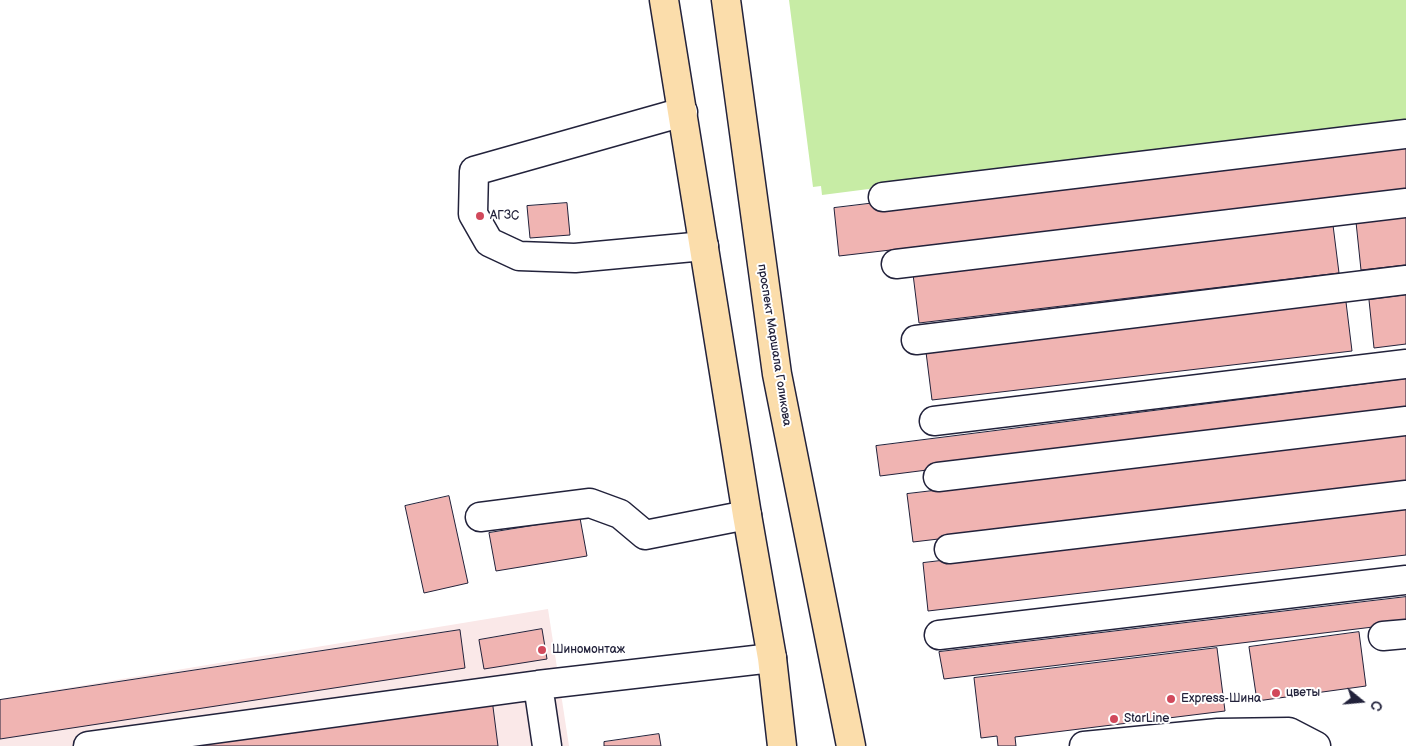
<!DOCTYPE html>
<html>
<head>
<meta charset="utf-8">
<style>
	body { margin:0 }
	#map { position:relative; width:1406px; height:746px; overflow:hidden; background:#fff; font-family:"Balsamiq Sans",sans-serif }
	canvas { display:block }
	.north { position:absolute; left:1336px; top:676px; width:50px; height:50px; -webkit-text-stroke:4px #fff; paint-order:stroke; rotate:107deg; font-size:14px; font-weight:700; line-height:20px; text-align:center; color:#22223b }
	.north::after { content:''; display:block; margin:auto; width:18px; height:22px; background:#22223b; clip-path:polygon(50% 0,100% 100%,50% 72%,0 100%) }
</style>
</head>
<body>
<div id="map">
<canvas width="1406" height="746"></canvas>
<div class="north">С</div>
</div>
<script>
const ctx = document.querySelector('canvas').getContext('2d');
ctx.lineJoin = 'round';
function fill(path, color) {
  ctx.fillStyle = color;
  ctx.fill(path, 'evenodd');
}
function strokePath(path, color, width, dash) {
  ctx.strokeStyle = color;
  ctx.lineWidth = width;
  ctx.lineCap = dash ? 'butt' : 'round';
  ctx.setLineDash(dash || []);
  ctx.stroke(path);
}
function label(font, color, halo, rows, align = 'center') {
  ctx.font = font + ' "Balsamiq Sans",sans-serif';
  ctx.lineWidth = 4;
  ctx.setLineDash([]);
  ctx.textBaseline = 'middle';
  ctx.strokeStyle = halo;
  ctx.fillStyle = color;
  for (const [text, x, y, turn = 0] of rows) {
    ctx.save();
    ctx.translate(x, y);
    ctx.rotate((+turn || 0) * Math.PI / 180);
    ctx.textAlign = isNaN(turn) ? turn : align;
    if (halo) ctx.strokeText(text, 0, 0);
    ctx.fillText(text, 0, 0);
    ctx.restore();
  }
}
fill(new Path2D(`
	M548 609 569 746H0V699Z`), '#fae8e8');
fill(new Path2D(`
	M789 0H1406V120L822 195 821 186 813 187Z`), '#c7eca5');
const building = new Path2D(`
	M1406 139V190L839 256 834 208Z
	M567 203 570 235 530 238 527 206Z
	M1406 216V265L1361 270 1356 222Z
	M1333 225 1339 273 919 323 913 274Z
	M1406 295V344L1374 348 1369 300Z
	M1346 302 1352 351 932 400 926 352Z
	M1406 379V409L880 476 876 446Z
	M1406 435V484L913 542 907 494Z
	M449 496 468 583 424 593 405 506Z
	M1406 506V555L928 611 923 563Z
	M580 518 587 556 496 571 489 533Z
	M1406 597V623L944 679 939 652Z
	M542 629 547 659 484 669 479 640Z
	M460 630 465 668 0 739V700Z
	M1359 632 1366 686 1257 701 1249 647Z
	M1217 648 1225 711 1015 737 1016 746H998L997 736 981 738 974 678Z
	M492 699 498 746H150Z
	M659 734 661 746H604V742Z`);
fill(building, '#f0b4b2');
strokePath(building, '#22223b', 1);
const minor = new Path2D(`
	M683 112 474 171 473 214 489 242 519 256 575 258 704 246
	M883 197 1406 134
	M896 264 1406 203
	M916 340 1406 280
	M934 421 1406 364
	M938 477 1406 421
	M480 517 590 503 620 514 645 535 747 515
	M949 549 1406 495
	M939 635 1406 580
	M1383 636 1406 634
	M88 746 538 685
	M547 746 538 685 772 658
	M1084 746 1218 733 1289 732 1316 746`);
const major = new Path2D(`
	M664 0 747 515 772 658 782 746
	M726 0 777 374 851 746`);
strokePath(minor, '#22223b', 31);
strokePath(major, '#22223b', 31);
strokePath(minor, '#fff', 28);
strokePath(major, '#fbddab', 28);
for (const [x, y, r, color] of [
	[480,216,5,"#d1495b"],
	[542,650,5,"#d1495b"],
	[1276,693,5,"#d1495b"],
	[1171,699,5,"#d1495b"],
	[1114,719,5,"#d1495b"]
]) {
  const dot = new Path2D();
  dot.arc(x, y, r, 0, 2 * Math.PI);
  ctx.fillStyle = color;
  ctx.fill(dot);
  strokePath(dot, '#fff', 2);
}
label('12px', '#22223b', '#fff', [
	["АГЗС",490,216],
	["Шиномонтаж",552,650],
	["цветы",1286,693],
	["Express-Шина",1181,699],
	["StarLine",1124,719]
], 'left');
label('12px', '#22223b', '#fff', [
	["проспект Маршала Голикова",774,345,81]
]);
</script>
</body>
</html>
